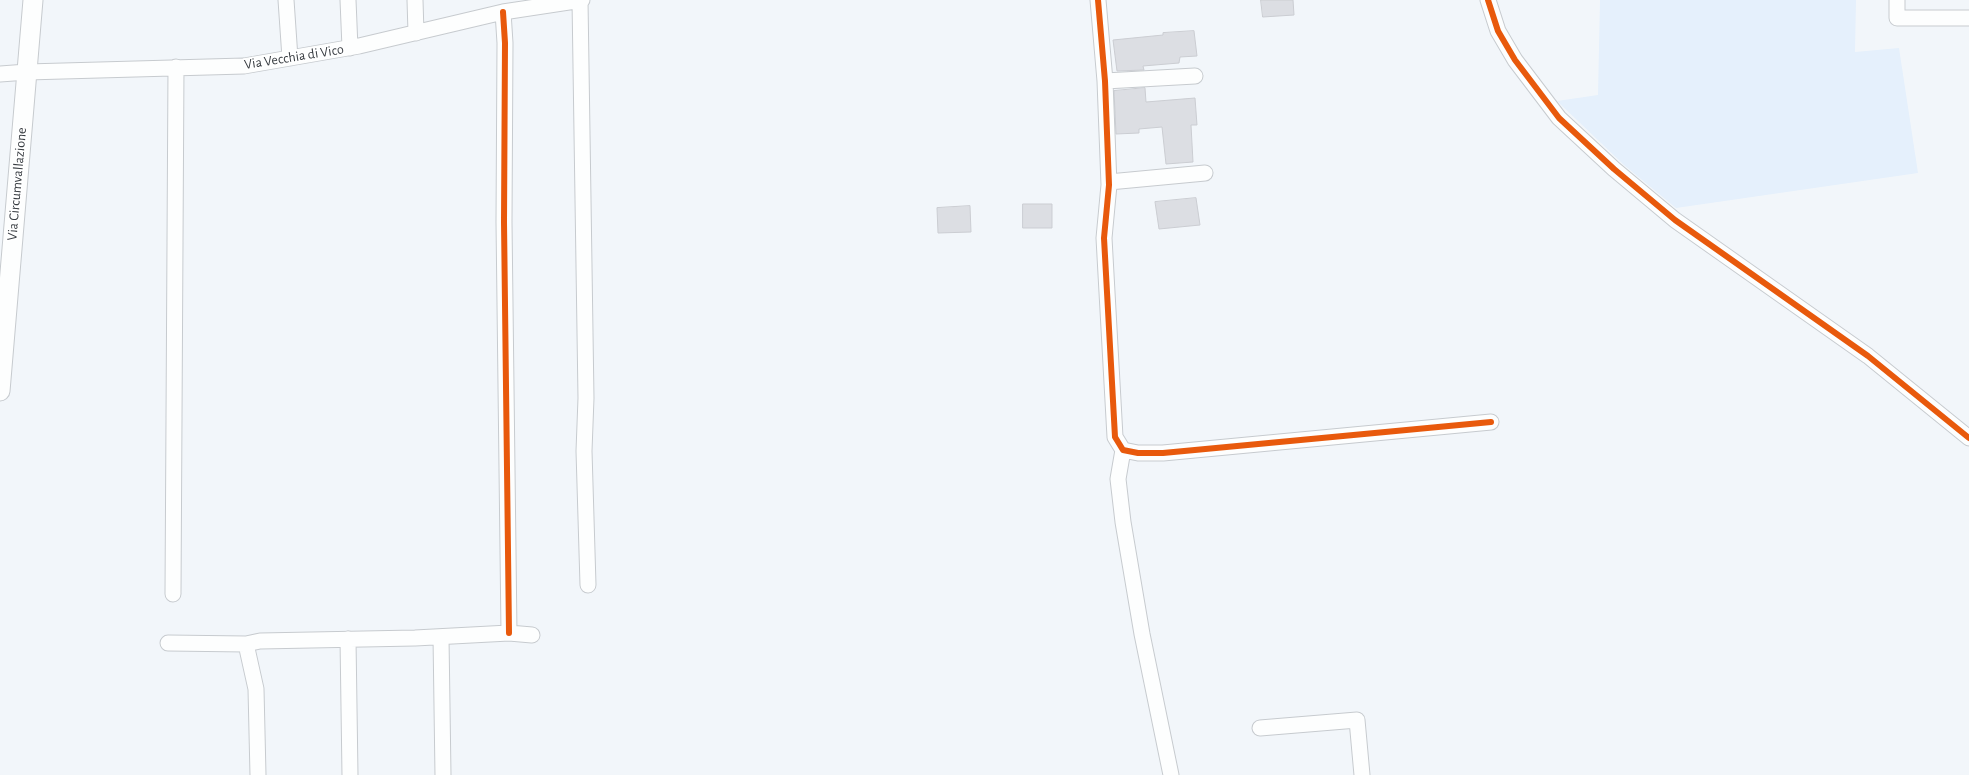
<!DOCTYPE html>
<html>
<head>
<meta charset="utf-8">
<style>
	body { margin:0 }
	canvas { display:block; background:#f2f6fa }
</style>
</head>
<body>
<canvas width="1969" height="775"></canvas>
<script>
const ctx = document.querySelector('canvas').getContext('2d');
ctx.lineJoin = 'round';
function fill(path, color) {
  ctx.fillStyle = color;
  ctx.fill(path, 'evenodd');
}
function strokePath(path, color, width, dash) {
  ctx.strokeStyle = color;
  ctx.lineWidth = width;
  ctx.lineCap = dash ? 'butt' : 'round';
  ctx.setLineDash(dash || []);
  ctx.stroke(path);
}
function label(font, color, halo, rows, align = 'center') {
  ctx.font = font + ' "Alegreya Sans",sans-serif';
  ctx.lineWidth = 3;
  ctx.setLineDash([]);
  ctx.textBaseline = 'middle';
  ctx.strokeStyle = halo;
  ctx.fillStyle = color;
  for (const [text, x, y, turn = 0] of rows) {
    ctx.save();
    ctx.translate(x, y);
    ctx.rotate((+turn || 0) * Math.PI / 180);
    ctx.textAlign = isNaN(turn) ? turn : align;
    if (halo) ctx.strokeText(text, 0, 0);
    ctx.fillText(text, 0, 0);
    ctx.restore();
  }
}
fill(new Path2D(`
	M1600 0H1856L1855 52 1899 48 1918 173 1676 208 1624 165 1557 101 1598 95Z`), '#e5f0fc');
const building = new Path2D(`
	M1261 0H1293L1294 15 1263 17Z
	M1194 31 1197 56 1180 57 1179 63 1143 66 1144 70 1117 71 1113 40 1163 35V33Z
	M1145 88 1146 102 1195 98 1197 125H1191L1193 162 1166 164 1162 127 1139 129V133L1116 134 1114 91Z
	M1196 198 1200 225 1159 229 1155 202Z
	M1023 204H1052V228H1023Z
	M970 206 971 232 938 233 937 208Z`);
fill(building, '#dcdee3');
strokePath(building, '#cbcdd2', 1);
const minor = new Path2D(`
	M286 0 290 58
	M348 0 350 48
	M415 0 416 33
	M580 0 586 398 584 451 588 585
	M1098 0 1105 81 1109 185 1104 238 1115 437 1123 450 1138 453H1163L1491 422
	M1488 0 1498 31 1515 60 1559 118 1614 169 1675 220 1868 356 1969 438
	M1897 0V18H1969
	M503 12 505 43 504 222 509 633
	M0 74 27 72 244 66 359 46 503 12 582 0
	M1105 81 1195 76
	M1109 182 1205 173
	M1123 450 1118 479 1123 522 1142 634 1171 775
	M173 594 176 67
	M441 637 443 775
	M348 639 350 775
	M168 643 246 644 260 641 415 638 509 633 532 635
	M246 644 256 689 258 775
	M1260 728 1357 720 1362 775`);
const major = new Path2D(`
	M0 391 33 0`);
strokePath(minor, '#c7cbcf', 17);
strokePath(major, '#c7cbcf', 21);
strokePath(minor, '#fdfefe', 15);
strokePath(major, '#fdfefe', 19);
strokePath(new Path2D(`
	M1098 0 1105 81 1109 185 1104 238 1115 437 1123 450 1138 453H1163L1491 422
	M1488 0 1498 31 1515 60 1559 118 1614 169 1675 220 1868 356 1969 438
	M503 12 505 43 504 222 509 633`), '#e8590c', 6);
label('14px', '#383d42', '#fff', [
	["Via Vecchia di Vico",294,57,-9],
	["Via Circumvallazione",17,184,-85]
]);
</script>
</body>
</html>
